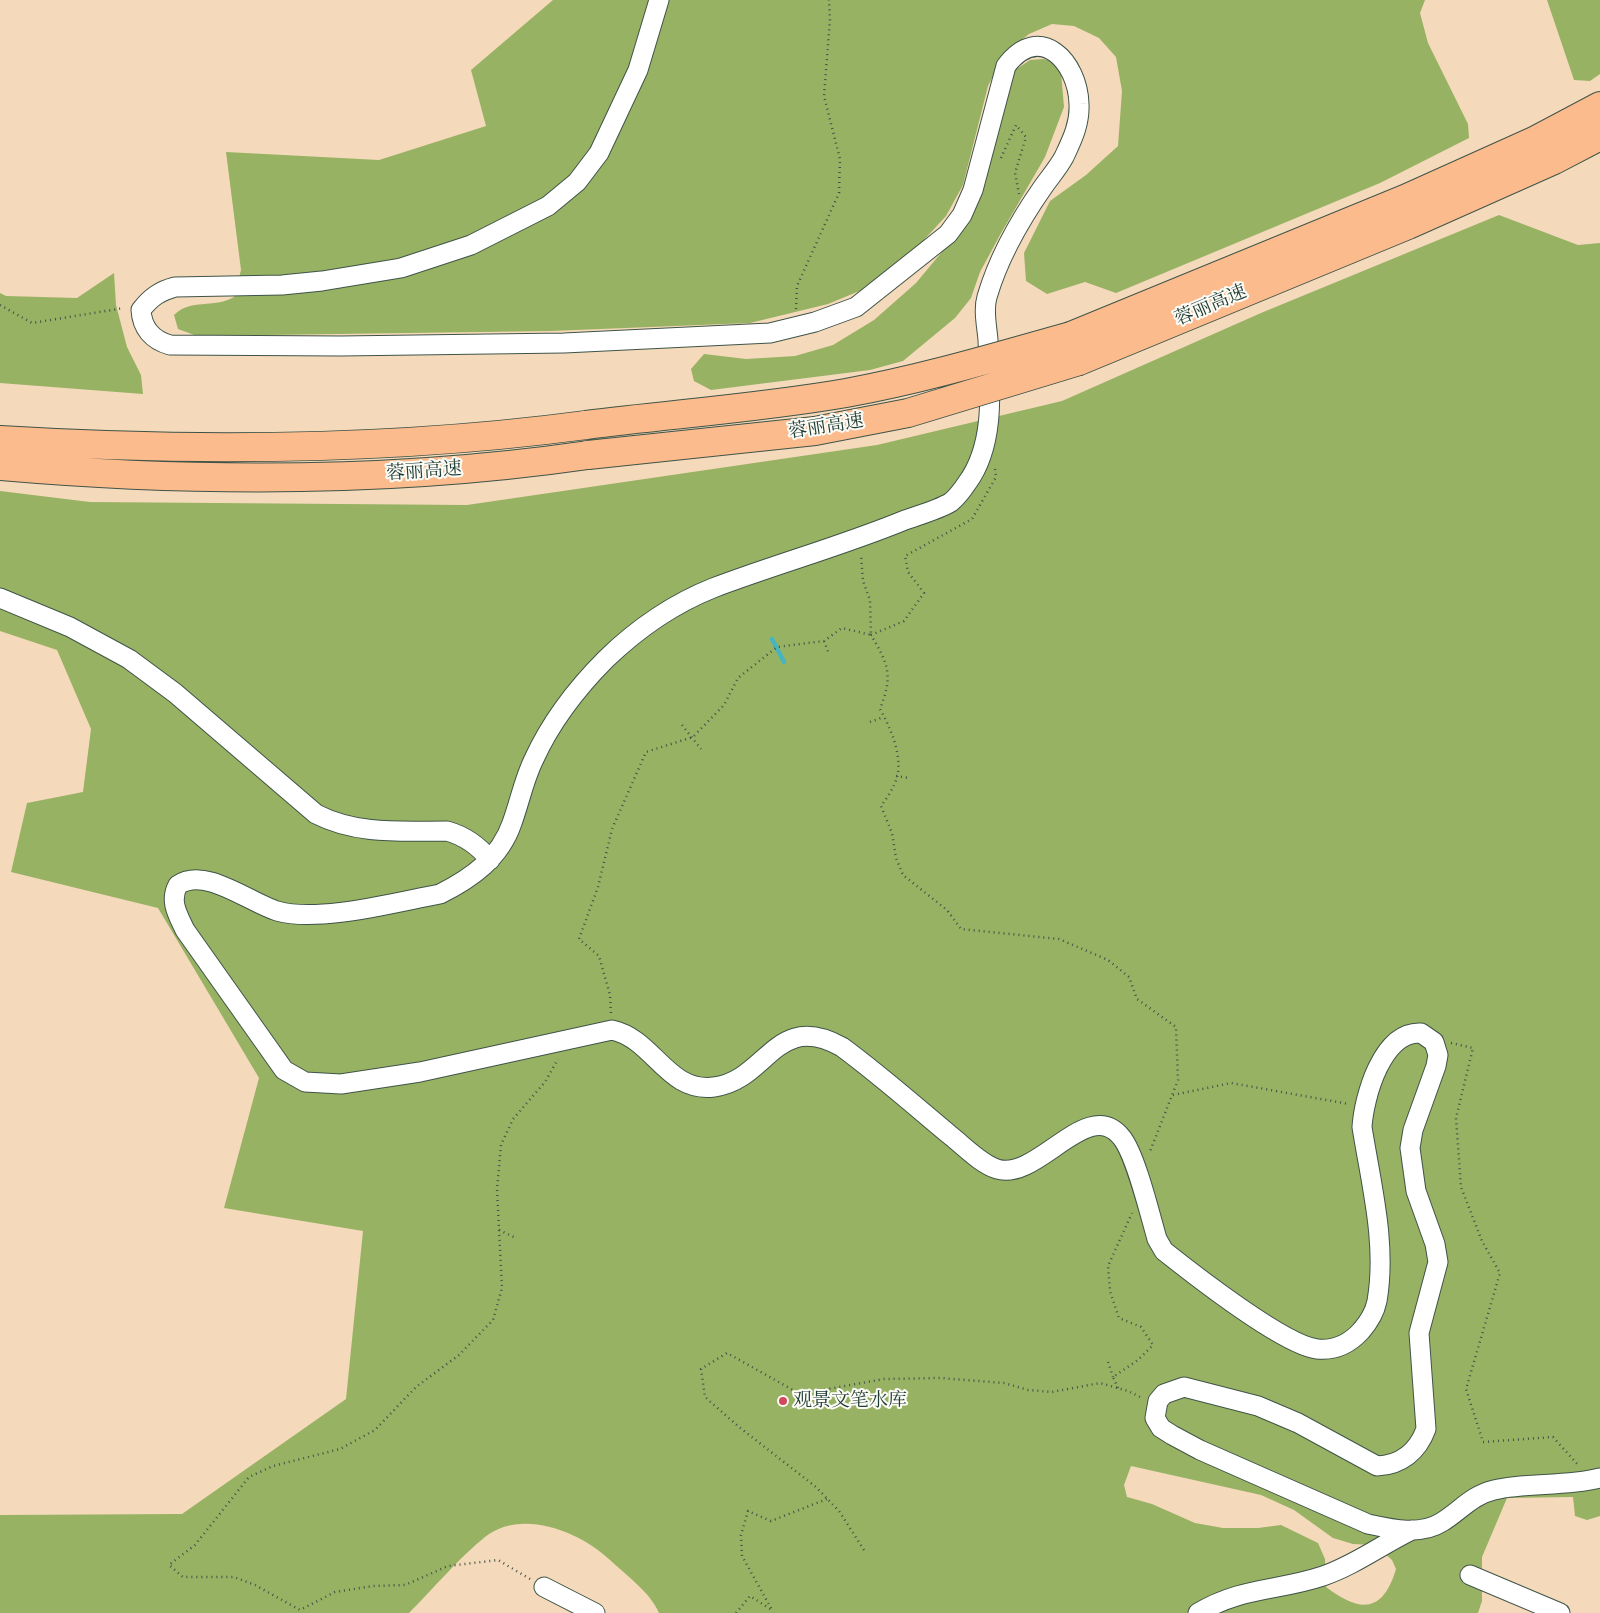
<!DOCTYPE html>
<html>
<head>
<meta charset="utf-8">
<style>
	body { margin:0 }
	canvas { display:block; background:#f4d9bb }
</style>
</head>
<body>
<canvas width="1600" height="1613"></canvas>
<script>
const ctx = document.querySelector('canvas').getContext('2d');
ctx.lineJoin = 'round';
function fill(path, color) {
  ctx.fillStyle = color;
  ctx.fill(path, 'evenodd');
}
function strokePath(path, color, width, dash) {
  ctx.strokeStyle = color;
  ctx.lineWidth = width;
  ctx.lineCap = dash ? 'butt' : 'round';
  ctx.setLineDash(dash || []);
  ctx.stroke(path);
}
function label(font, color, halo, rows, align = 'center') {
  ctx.font = font + ' Alegreya,"Noto Serif SC",serif';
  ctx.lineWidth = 4;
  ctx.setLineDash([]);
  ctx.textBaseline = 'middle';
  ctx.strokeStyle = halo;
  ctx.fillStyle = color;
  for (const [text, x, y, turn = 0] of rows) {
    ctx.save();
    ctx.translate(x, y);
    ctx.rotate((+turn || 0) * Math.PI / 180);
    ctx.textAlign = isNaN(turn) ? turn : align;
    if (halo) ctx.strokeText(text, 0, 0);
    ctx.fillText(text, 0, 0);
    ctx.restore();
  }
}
fill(new Path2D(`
	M553 0H1425L1420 13 1428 43 1468 124 1469 138 1380 183 1116 293 1085 282 1047 294 1026 281 1024 253 1050 201 1086 175 1118 146 1122 91 1116 57 1099 38 1074 26 1052 24 1029 34 1004 54 988 86 963 185 946 216 923 241 869 287 828 304 750 323 551 331 197 336 178 329 174 315C191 298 213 309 234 297L241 270 226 152 379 160 486 126 471 70Z
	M1547 0H1600V74L1590 81 1574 80Z
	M1043 59 1054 61 1061 72 1064 107 1045 157 1000 235 980 272 971 298 955 318 903 361 870 370 711 390 694 381 691 369 704 354 746 359 795 356 833 345 874 320 916 283 956 235 1003 112 1015 70 1030 60Z
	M1499 215 1578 245 1600 243V1516L1587 1520 1575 1516 1573 1497 1507 1498 1482 1557V1601L1478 1613H659C650 1592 627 1576 610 1560 580 1532 522 1508 485 1537 460 1557 432 1590 409 1613H0V1515L182 1514 346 1399 363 1231 224 1208 259 1078 158 908 11 872 27 803 83 792 91 729 57 650 0 631V491L90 502 467 505 877 445 1062 401 1261 313ZM1131 1466 1261 1495 1294 1510 1333 1538 1353 1544 1375 1545 1392 1560 1396 1569C1383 1613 1360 1613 1326 1587L1325 1559 1318 1543 1281 1525 1258 1528H1223L1195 1523 1152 1504 1127 1497 1124 1485Z
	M114 273 116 305 127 347 141 375 143 394 0 383V293L6 296 77 298Z`), '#98b263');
strokePath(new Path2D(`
	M772 639 784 662`), '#46b5be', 4.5);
const minor = new Path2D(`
	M659 0 638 70 599 153 577 182 548 206 471 245 401 268 322 281 282 285 175 287C160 291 151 297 141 310 142 328 152 340 170 345L341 346 564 343 770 333 815 322 856 307 948 234 962 215 973 190 1006 66C1040 21 1078 62 1079 104 1080 124 1072 140 1064 157 1058 168 1050 177 1043 187 1020 220 998 259 987 297 983 310 987 327 988 340 990 386 996 444 967 483 963 489 957 497 951 502 938 510 919 515 905 520 842 546 776 564 713 588 673 604 636 630 606 659 577 688 551 722 534 759 524 779 520 801 512 823 500 858 472 878 440 894 396 902 319 923 277 911 250 903 205 866 178 885 169 901 178 915 185 930L284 1070 305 1082 341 1084 420 1072 612 1030C654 1039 667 1093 714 1087 768 1080 775 1010 842 1047 880 1075 915 1106 951 1136 965 1147 981 1164 997 1169 1038 1182 1088 1094 1122 1138 1136 1156 1150 1215 1157 1239L1164 1251C1193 1274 1284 1345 1317 1349 1335 1351 1349 1344 1361 1331 1368 1323 1375 1311 1377 1301 1387 1244 1371 1184 1362 1127 1364 1097 1382 1031 1421 1033L1434 1042 1438 1055 1436 1066 1413 1130 1410 1148 1416 1191 1435 1244 1438 1262 1419 1333 1426 1429C1418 1451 1401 1465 1377 1466L1298 1423 1258 1406 1184 1387 1164 1394 1158 1401 1155 1418 1161 1428 1172 1435 1200 1450 1368 1524C1391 1529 1420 1536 1442 1522 1460 1511 1472 1495 1494 1490 1526 1482 1566 1487 1600 1478
	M0 598 70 627 129 659 175 693 316 814C357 835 401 831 447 831 465 836 478 845 490 860
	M1470 1575 1560 1613
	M544 1587 595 1613
	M1198 1613C1242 1587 1278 1591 1323 1576 1355 1565 1381 1545 1412 1530`);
const highway = new Path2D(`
	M1071 336 1405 199 1534 141 1600 106
	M1079 361 1408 225 1554 160 1600 136
	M0 440C196 452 391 451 586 425
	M0 466C196 483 394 483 588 455`);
strokePath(minor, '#3f5448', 21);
strokePath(highway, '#3f5448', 30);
strokePath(new Path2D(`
	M1001 158 1016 125 1026 137 1015 173 1019 194
	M0 305 32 323 124 308
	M796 309 797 286 839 193 840 159 824 96 830 19 829 0
	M995 469 996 477 972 519 905 556 908 572 924 593 904 621 871 635C889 665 893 676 880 709 891 729 906 762 894 785 891 792 886 799 881 806L892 833 896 858 903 875 947 910 961 929 1059 939 1108 960 1129 977 1137 999 1176 1027 1178 1080 1149 1154
	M824 641 829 654
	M870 722 884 717
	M682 725 701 749
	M896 776 909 778
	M611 1013 610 995 599 956 579 939 598 887 612 829 646 752 693 737 724 705 738 678 777 647 824 641 842 628 871 635 870 600 863 581 861 555
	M1451 1043 1473 1048 1456 1118 1461 1187 1482 1241 1500 1273 1466 1389 1483 1442 1553 1437 1579 1466
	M1173 1095 1231 1083 1349 1104
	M499 1230 516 1238
	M1108 1362 1113 1377
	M1118 1388 1113 1377 1138 1360 1153 1345 1141 1327 1119 1318 1110 1291 1108 1266 1132 1213
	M864 1550 839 1511 816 1487 739 1427 705 1397 701 1369 727 1353 800 1394 884 1379 940 1378 1004 1383 1028 1390 1052 1392 1100 1383 1128 1391 1142 1398
	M530 1579 498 1560 448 1566 405 1585 373 1586 335 1592 300 1610 255 1585 234 1577H183L169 1565 195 1545 249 1477 273 1466 340 1449 375 1430 416 1387 459 1355 493 1320 502 1288 497 1189 501 1145 513 1119 545 1082 558 1059
	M736 1613 750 1596 772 1610 742 1556 741 1535 748 1511 771 1521 827 1499`), '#3f5448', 2.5, [1, 4]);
strokePath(minor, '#fff', 19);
strokePath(highway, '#fbbb8d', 28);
const highwayBridge = new Path2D(`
	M586 425C672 414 760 408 846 393 923 379 996 357 1071 336
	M588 455 815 431 908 413 1079 361`);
strokePath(highwayBridge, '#3f5448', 30, []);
strokePath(highwayBridge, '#fbbb8d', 28);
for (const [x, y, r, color] of [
	[783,1401,5,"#d1495b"]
]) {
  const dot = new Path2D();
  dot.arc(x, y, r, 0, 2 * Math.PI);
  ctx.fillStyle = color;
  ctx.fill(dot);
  strokePath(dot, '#fdfcf7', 2);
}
label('19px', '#1f3d34', '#fdfcf7', [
	["蓉丽高速",1211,306,-23],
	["蓉丽高速",826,427,-9],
	["蓉丽高速",424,472,-4]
]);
label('19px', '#1f3d34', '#fdfcf7', [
	["观景文笔水库",793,1401]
], 'left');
</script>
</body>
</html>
